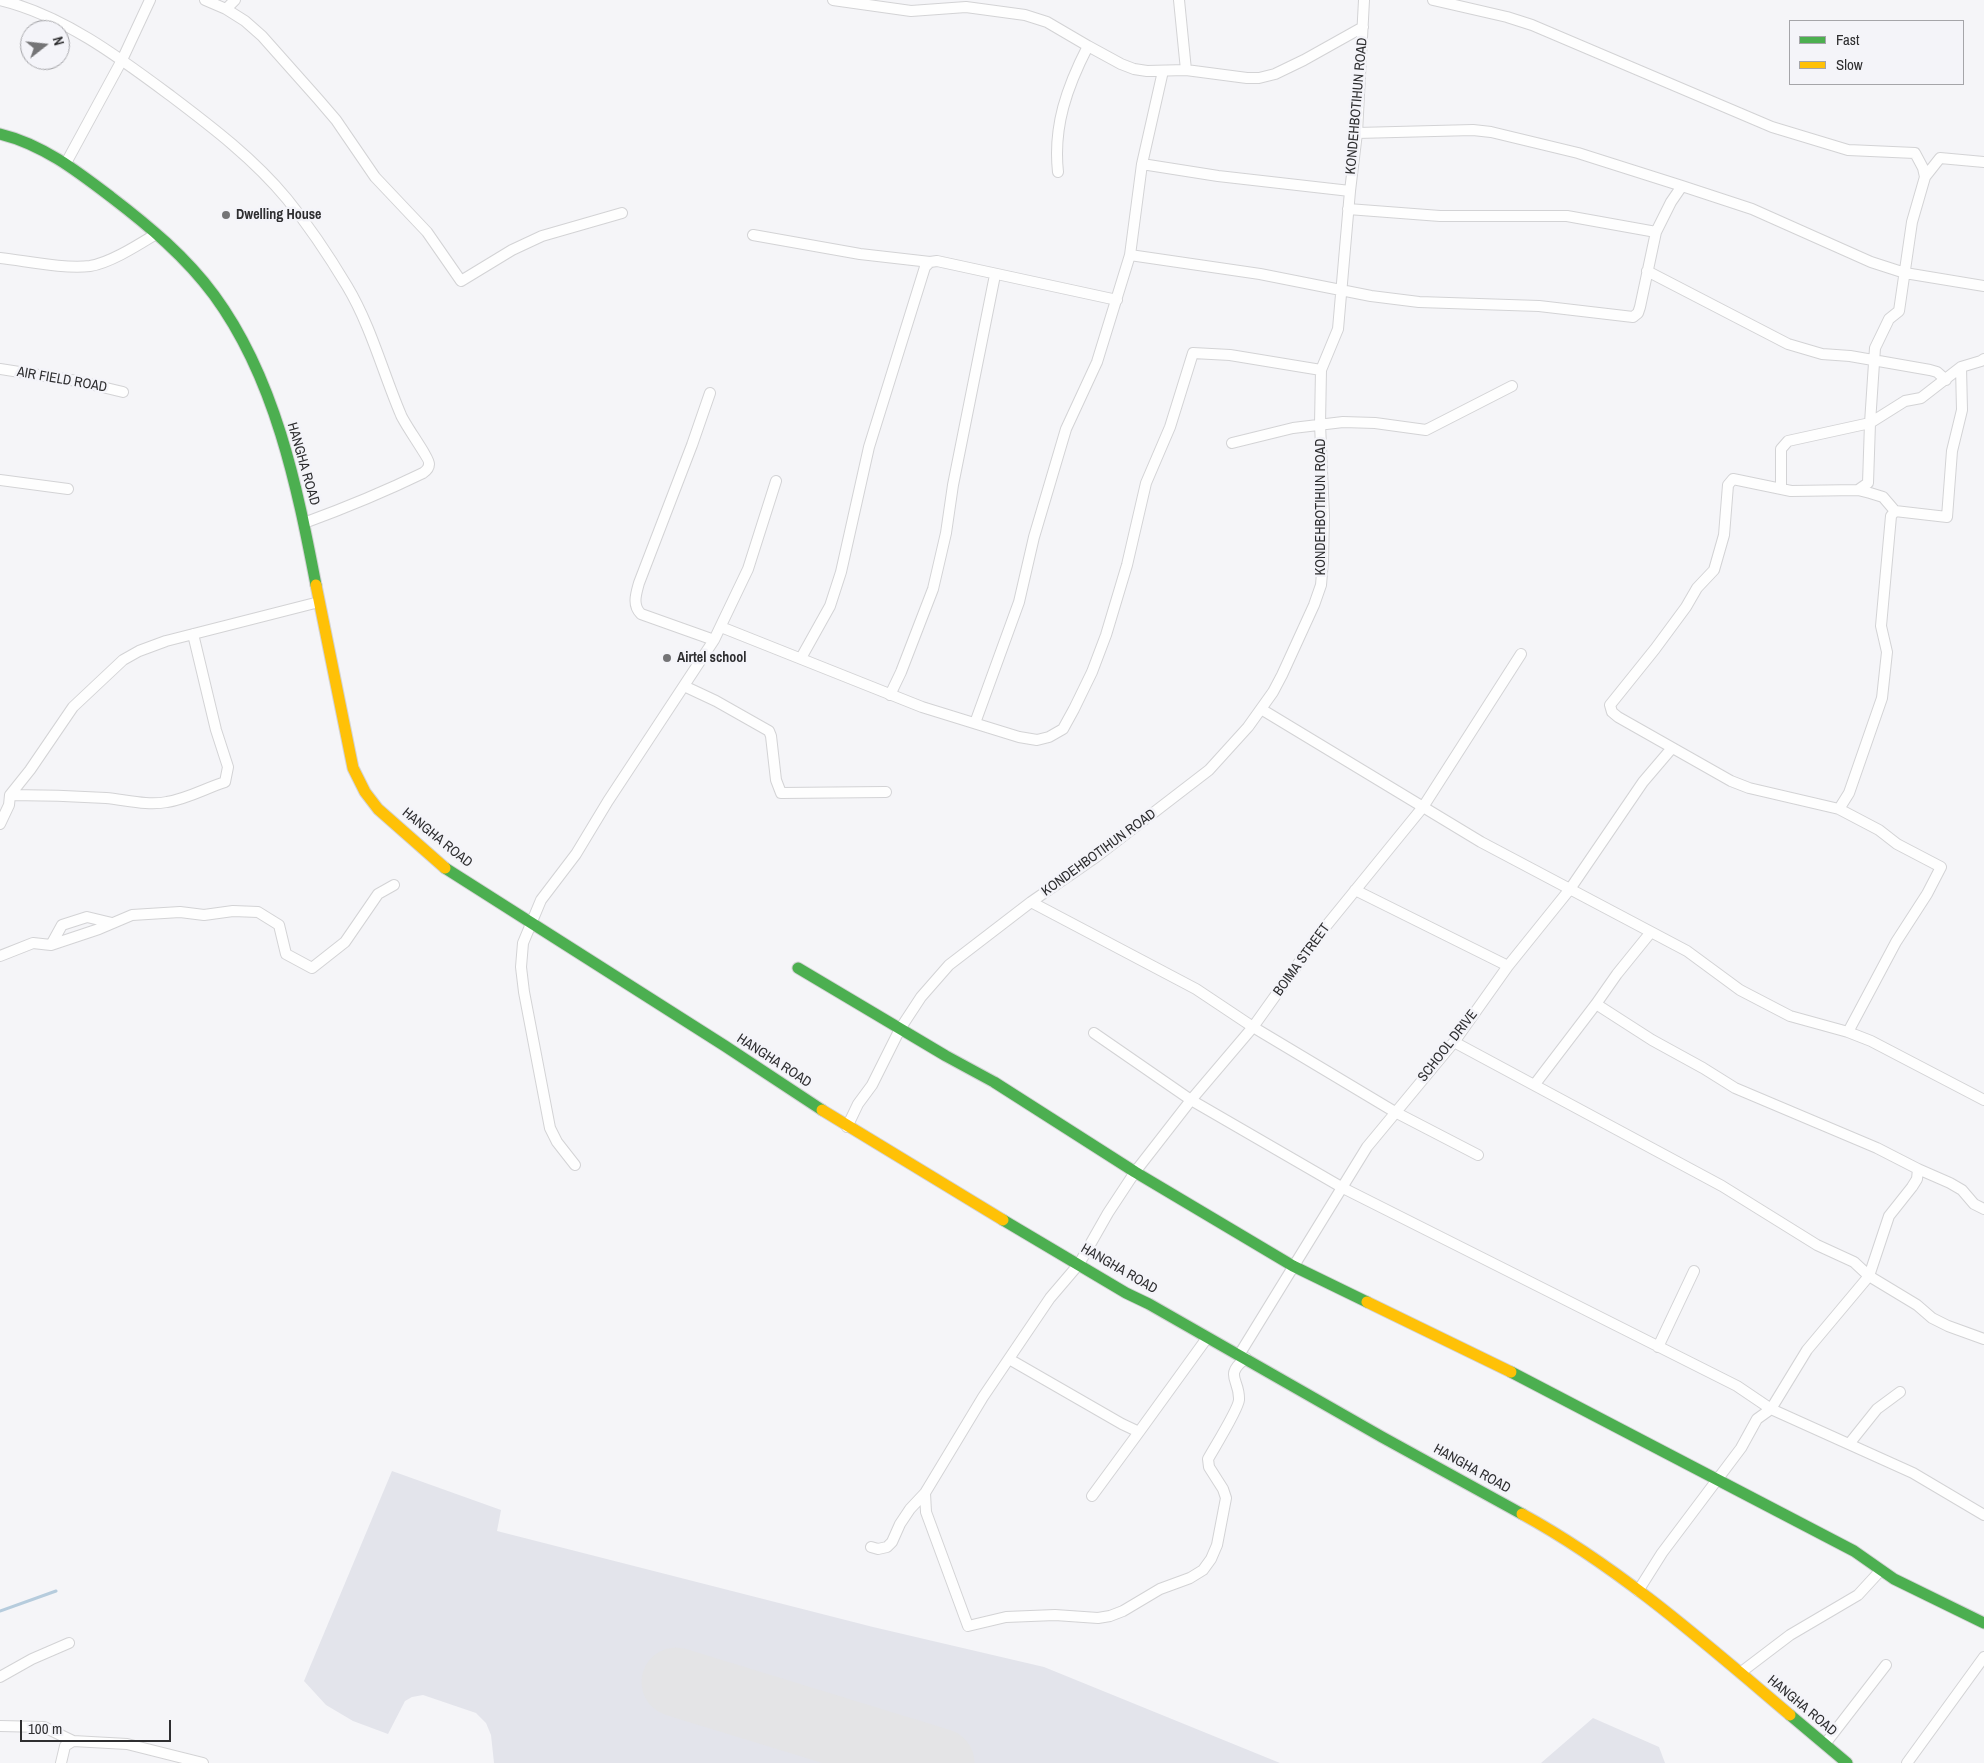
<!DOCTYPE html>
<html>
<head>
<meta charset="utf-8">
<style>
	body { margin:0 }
	#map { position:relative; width:1984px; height:1763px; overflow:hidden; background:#f5f5f8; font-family:"Archivo Narrow",sans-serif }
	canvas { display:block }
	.legend { position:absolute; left:1789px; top:20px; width:175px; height:65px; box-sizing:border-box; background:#f4f4f9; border:1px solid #a5a5a9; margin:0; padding:6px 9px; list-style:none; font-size:15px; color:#2e2e30 }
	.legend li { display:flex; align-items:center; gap:10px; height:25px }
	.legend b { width:25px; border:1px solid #a5a5a9 }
	.north { position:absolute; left:20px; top:20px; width:50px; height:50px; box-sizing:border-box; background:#f4f4f9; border:1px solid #a5a5a9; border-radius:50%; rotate:74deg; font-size:14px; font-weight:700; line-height:20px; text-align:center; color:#2e2e30 }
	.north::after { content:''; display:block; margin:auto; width:18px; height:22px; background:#747476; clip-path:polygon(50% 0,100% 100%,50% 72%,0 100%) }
	.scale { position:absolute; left:20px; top:1720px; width:151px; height:22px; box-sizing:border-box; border:2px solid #2e2e30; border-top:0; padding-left:6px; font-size:15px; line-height:18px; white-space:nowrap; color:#2e2e30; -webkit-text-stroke:4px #f4f4f9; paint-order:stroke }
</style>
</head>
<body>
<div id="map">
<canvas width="1984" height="1763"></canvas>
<ul class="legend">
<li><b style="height:6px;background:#4caf50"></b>Fast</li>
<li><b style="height:6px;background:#ffc107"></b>Slow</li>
</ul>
<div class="north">N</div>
<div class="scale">100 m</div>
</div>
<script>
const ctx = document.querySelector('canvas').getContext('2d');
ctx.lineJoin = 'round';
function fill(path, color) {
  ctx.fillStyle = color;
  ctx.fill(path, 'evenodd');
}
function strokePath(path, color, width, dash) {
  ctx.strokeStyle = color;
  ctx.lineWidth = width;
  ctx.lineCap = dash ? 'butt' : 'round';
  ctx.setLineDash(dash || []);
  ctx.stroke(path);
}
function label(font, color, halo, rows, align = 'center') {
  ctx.font = font + ' "Archivo Narrow",sans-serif';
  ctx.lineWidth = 5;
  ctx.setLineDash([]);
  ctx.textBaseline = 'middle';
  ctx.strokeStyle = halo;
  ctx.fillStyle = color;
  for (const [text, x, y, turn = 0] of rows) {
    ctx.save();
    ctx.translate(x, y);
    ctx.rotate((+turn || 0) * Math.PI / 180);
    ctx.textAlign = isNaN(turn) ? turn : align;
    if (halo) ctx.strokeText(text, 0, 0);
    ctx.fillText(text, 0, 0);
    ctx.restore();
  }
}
fill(new Path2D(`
	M392 1471 501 1510 497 1531 873 1627 1044 1667 1280 1763H494L491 1735 486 1723 476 1713 423 1695 412 1697 405 1701 388 1734 353 1721 326 1705 304 1681Z
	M1593 1718 1659 1747 1665 1763H1541Z`), '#e3e4eb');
strokePath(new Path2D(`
	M0 1611 56 1591`), '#b6ccdd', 3);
strokePath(new Path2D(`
	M676 1682 940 1763`), '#e4e4e6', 69);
const street = new Path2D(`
	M0 0C63 15 120 58 171 96 212 127 254 159 287 199 309 226 329 256 347 286 371 326 383 373 401 415 405 425 430 459 429 464 429 468 426 471 423 473 384 492 345 508 304 523
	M205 0 226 9 235 0
	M833 0 911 11 966 7 1025 15 1047 22 1088 46 1121 64 1134 69 1147 71 1186 70 1247 78H1259L1275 74 1304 60 1363 27
	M1179 0 1186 70
	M1433 0 1507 17 1532 25 1772 127 1848 150 1915 153 1923 168 1925 177 1912 222 1899 311 1889 319 1875 348 1870 423 1868 483 1858 490
	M226 9 245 21 262 36 318 99 336 120 375 177 427 232 461 281 512 250 542 236 622 213
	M1357 133 1473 130 1491 132 1578 153 1682 186 1752 209 1871 262 1905 273 1984 286
	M66 163 122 60 150 0
	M1142 164 1218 176 1350 191
	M1058 172C1053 126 1067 87 1088 46
	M1925 177 1940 158 1984 162
	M1348 209 1440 216H1567L1656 232
	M753 235 860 254 930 262 937 261 1117 300
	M1130 255 1260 274 1371 296 1419 302 1539 306 1633 317 1638 313 1640 307 1656 232 1671 202 1682 186
	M0 258C27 261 63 269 90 266 110 263 138 245 156 234
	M1647 271 1788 344 1822 354 1850 356 1930 370 1937 372 1946 380
	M0 369 77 381 123 392
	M710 393 692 445 639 583C636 594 632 605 641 614L714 640
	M1232 443 1293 428 1343 422 1375 423 1426 430 1512 386
	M0 480 68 489
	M1781 489V449L1788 441 1870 423 1905 401 1921 398 1961 367 1981 361 1984 359
	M721 627 922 707 1019 737 1037 740 1049 737 1063 729 1074 709 1092 672 1106 635 1127 565 1146 483 1170 427 1193 353 1230 355 1321 370
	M801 658 830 606 841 572 869 447 925 267 930 262
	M684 686 716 701 769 731 771 736 776 780 781 793 886 792
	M890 695 901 672 933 589 946 533 953 485 995 275
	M1261 709 1481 842 1687 951 1740 990 1790 1016 1848 1032 1871 1041 1984 1100
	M975 723 1019 602 1034 537 1066 429 1097 362 1130 255 1142 164 1163 71
	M10 795C42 795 74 796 106 798 126 800 148 806 167 802 187 799 206 788 225 782L228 767 216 730 193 634
	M1839 809 1849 793 1882 698 1887 652 1881 626 1891 516 1895 511
	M0 824 9 805 10 795 30 770 73 707 123 660 139 651 166 641 319 602
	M1355 890 1508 966
	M1031 902 1196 989 1253 1027 1395 1112 1478 1155
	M51 945 62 925 87 917 112 923
	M0 956 33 943 51 945 99 929 132 915 180 912 204 915 233 911 258 912 279 925 286 954 312 968 345 942 378 894 394 885
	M1596 1004 1652 1040 1703 1068 1735 1088 1877 1148 1918 1169 1950 1183 1962 1190 1974 1204 1984 1209
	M1848 1032 1896 942 1927 894 1941 867 1897 844 1879 830 1839 809 1749 788 1731 781 1618 717 1612 712 1610 705 1655 649 1686 607 1697 588 1714 570 1724 535 1728 485 1733 479 1791 491 1858 490 1870 493 1883 497 1895 511 1947 517 1952 451 1962 410 1961 367
	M1094 1033 1191 1100 1343 1188 1737 1386 1771 1409 1913 1473 1984 1515
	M1454 1042 1722 1186 1817 1245 1854 1262 1869 1276 1917 1305 1932 1318 1948 1326 1984 1339
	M1535 1084 1596 1004 1617 974 1651 932
	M847 1127 858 1104 872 1085 900 1029 921 997 949 965 1031 902 1096 857 1209 770 1248 727 1273 692 1282 675 1314 605 1321 585 1323 561 1324 516 1320 424 1321 370 1338 329 1350 191 1357 133 1364 0
	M575 1165 557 1142 550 1128 524 992 521 967 523 943 541 900 576 854 608 801 714 640 748 569 776 481
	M1658 1347 1694 1271
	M1239 1355 1367 1147 1454 1042 1508 966 1570 889 1643 782 1672 748
	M1009 1359 1122 1424 1139 1432 1092 1496
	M1139 1432 1207 1338
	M1849 1444 1877 1409 1900 1392
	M925 1493 926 1512 968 1626 1006 1617 1055 1615 1098 1618 1110 1616 1123 1611 1160 1589 1190 1578 1203 1570 1211 1559 1217 1545 1226 1498 1223 1489 1209 1467 1208 1459C1214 1448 1238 1410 1239 1400 1240 1379 1223 1376 1246 1358
	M871 1547 878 1549 887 1547 892 1542 900 1524 910 1509 925 1493 983 1397 1050 1298 1079 1264 1108 1213 1135 1172 1191 1100 1253 1027 1318 936 1423 807 1521 654
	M1638 1591 1662 1553 1741 1448 1757 1419 1771 1409 1807 1350 1869 1276 1889 1216 1912 1187 1917 1179 1918 1169
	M1740 1673 1790 1635 1858 1595 1881 1570
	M0 1677 32 1659 69 1643
	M0 1726 44 1727 73 1741 127 1744 203 1763
	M1825 1744 1886 1665
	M61 1763 65 1746 73 1741
	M1907 1763 1984 1657`);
const fast = new Path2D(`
	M0 134C42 144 77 171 111 197 149 226 186 257 214 295 275 378 297 486 316 585
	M445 868 725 1046 822 1110
	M798 968 946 1056 994 1082 1135 1172 1293 1266 1367 1302
	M1003 1220 1126 1293 1149 1304 1382 1437 1522 1514
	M1511 1372 1854 1551 1894 1579 1984 1623
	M1790 1715 1847 1763`);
const slow = new Path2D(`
	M316 585 353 768 365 792 378 809 445 868
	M822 1110 1003 1220
	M1367 1302 1511 1372
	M1522 1514C1619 1567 1705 1643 1790 1715`);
strokePath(street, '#d3d3d5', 12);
strokePath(fast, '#d3d3d5', 13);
strokePath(slow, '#d3d3d5', 13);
strokePath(street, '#fefefe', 10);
strokePath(fast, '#4caf50', 11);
strokePath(slow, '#ffc107', 11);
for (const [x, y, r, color] of [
	[226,215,5,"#747476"],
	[667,658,5,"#747476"]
]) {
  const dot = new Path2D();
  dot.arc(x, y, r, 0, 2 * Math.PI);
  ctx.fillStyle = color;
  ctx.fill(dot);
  strokePath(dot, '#f4f4f9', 2);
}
label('14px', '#2e2e30', '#f4f4f9', [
	["KONDEHBOTIHUN ROAD",1357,106,-85],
	["AIR FIELD ROAD",62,380,10],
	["HANGHA ROAD",303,464,74],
	["KONDEHBOTIHUN ROAD",1321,507,-90],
	["HANGHA ROAD",437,838,39],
	["KONDEHBOTIHUN ROAD",1099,853,-36],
	["BOIMA STREET",1302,960,-54],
	["SCHOOL DRIVE",1448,1046,-52],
	["HANGHA ROAD",774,1061,33],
	["HANGHA ROAD",1119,1269,30],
	["HANGHA ROAD",1472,1469,29],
	["HANGHA ROAD",1802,1706,40]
]);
label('bold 14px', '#2e2e30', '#f4f4f9', [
	["Dwelling House",236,215],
	["Airtel school",677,658]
], 'left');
</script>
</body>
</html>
